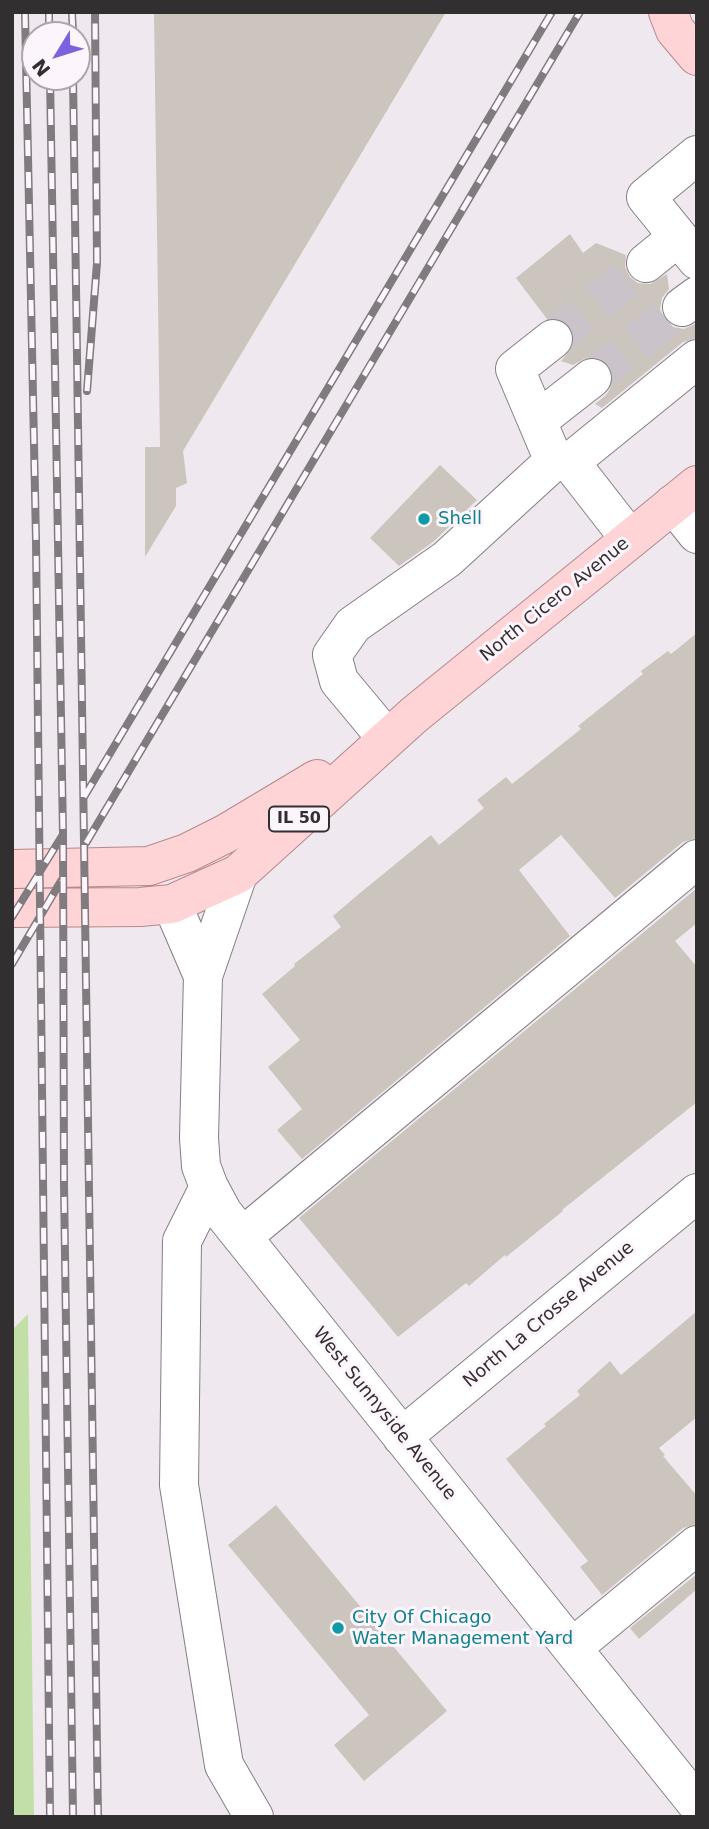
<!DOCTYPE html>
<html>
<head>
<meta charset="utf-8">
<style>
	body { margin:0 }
	#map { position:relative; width:709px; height:1829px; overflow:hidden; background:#f0e8ef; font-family:"DejaVu Sans",sans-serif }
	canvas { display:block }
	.frame { position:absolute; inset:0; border:14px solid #322f31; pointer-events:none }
	.north { position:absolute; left:21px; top:21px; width:70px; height:70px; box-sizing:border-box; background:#fdf5fc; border:2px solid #aca6ab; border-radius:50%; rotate:232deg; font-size:19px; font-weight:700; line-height:28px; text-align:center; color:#322f31 }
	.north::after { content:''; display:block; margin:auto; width:24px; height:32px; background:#7e62dd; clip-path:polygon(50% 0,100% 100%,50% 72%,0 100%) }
</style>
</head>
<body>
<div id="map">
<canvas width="709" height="1829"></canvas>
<div class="frame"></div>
<div class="north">N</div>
</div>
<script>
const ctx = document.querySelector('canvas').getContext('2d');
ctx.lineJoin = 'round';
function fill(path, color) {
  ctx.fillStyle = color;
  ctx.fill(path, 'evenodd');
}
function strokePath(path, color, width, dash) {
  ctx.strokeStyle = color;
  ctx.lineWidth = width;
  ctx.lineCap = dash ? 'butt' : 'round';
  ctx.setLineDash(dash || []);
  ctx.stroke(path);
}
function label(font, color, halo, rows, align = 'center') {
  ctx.font = font + ' "DejaVu Sans",sans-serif';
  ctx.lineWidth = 6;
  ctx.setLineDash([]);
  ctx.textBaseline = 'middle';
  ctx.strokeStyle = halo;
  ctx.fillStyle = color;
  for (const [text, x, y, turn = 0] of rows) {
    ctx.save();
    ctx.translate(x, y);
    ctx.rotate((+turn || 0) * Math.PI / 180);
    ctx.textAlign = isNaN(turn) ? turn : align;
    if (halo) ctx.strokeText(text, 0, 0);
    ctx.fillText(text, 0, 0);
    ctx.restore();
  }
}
fill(new Path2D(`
	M28 1314 34 1817H12V1330Z`), '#c3dfa8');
fill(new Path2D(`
	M154 12H446L183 451 187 483 176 488V506L145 557V447H160Z
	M570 234 583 253 596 243 626 255 625 267 630 277 638 283 650 284 667 274 669 289 662 298 660 309 664 319 673 327 684 329 697 323V338L683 342 602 408 595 404 606 395 612 386 614 376 610 365 601 358 590 356 573 365 561 361 573 346 574 335 571 326 560 318 547 319 516 278Z
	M440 465 477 500 433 542 399 566 370 538Z
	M697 633V838L683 842 615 898 561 835 519 870 570 936 302 1159 277 1130 302 1109 268 1067 300 1040 262 994 295 966 294 964 341 927 333 916 360 893 431 835 439 845 484 808 477 800 506 777 512 784 581 729 578 726 643 674 641 671 668 651 671 654Z
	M697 888V923L675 941 697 967V1102L562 1210 563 1211 506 1257 505 1255 469 1286 466 1283 398 1337 299 1218Z
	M697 1311V1417L659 1448 665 1455 663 1456 697 1496V1524L683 1528 602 1595 580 1567 588 1561 506 1459 546 1426 544 1424 580 1395 577 1391 610 1361 621 1375Z
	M276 1505 447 1711 364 1781 334 1745 369 1715 228 1545Z
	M697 1574V1589L639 1639 630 1628Z`), '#cbc5bd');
strokePath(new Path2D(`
	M553 339 646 263
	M592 378 682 307`), '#cac3c9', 38, [38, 19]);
const minor = new Path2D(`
	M697 155 646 197 697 260
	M646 263 678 237
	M682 307 697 296
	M553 339 515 369 554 461
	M537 421 592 378
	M570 462 697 359
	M673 504 697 534
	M384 735 339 681 332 655 353 625 447 559 554 461 570 462 630 539
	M238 874 203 976 199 1138 201 1166 209 1187 223 1213 697 1804
	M172 904 203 976
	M209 1187 182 1241 179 1485 224 1765 254 1817
	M242 1237 697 859
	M402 1437 697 1193
	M572 1648 697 1545`);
const major = new Path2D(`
	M668 12 675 30 697 56
	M12 869 149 866 187 853 225 834 317 779
	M12 908 140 907 172 904 238 874 414 715 697 485`);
strokePath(minor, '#857e84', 40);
strokePath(major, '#b6888b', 40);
strokePath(minor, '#fff', 38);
strokePath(major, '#fed4d7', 38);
const rail = new Path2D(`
	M25 12 36 540 50 1817
	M49 12V35
	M72 12 73 35
	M50 77 63 834 64 1185 73 1817
	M73 77 98 1817
	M87 391 97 263 95 12
	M84 797 552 12
	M86 843 580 12
	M12 917 62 836
	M12 964 61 881`);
strokePath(rail, '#807b7f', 8);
strokePath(rail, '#fdf5fc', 5, [16]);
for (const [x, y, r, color] of [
	[424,519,7,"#0f9aa8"],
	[338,1628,7,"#0f9aa8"]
]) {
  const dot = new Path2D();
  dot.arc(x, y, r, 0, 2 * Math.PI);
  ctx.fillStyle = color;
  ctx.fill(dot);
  strokePath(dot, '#fdf5fc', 2.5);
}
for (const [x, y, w] of [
	[299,819,60]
]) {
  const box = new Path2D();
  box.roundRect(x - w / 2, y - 12.5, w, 25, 5);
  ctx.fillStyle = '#fdf5fc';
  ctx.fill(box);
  strokePath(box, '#322f31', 2);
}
label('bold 16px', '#322f31', null, [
	["IL 50",299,819]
]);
label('18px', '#0d838f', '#fdf5fc', [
	["Shell",438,519],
	["City Of Chicago",352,1618],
	["Water Management Yard",352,1639]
], 'left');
label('18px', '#322f31', '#fdf5fc', [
	["North Cicero Avenue",555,600,-39],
	["North La Crosse Avenue",549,1315,-40],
	["West Sunnyside Avenue",384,1414,51]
]);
</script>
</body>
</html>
